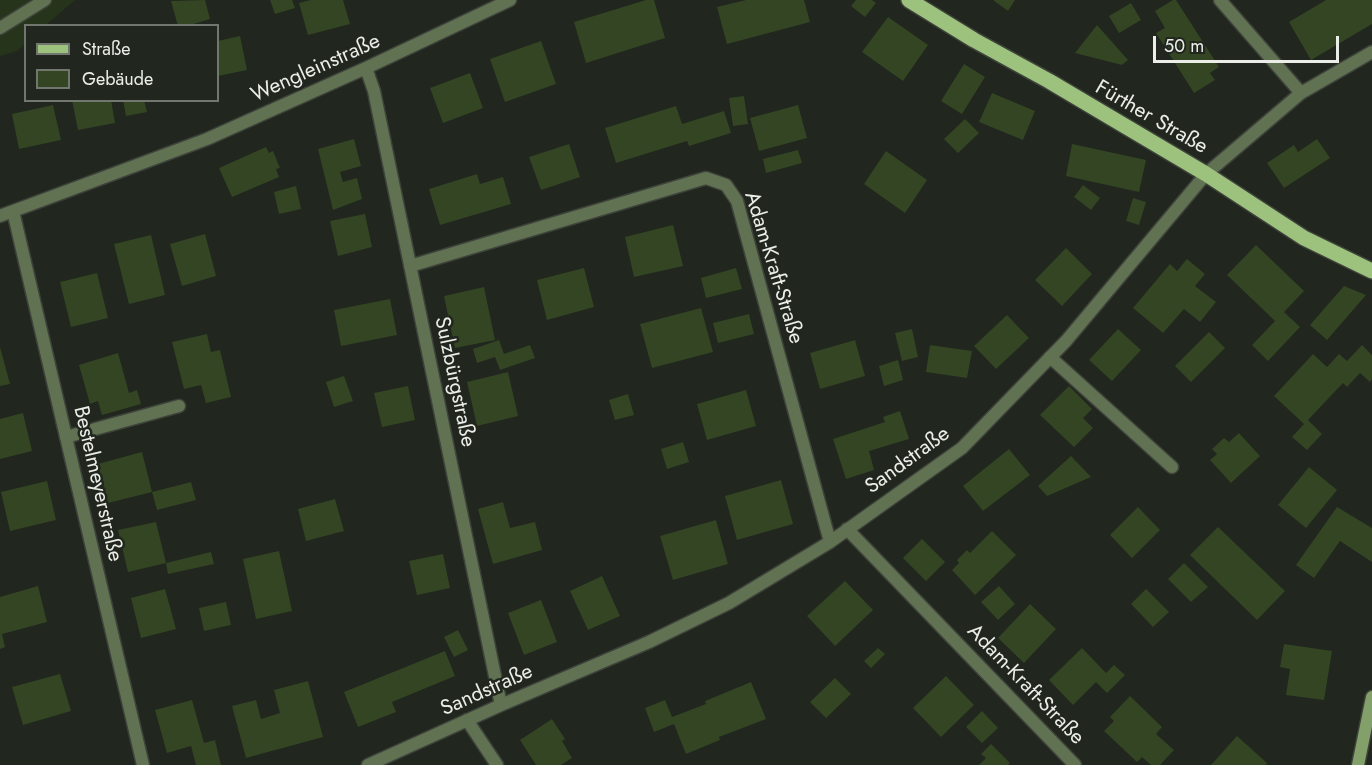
<!DOCTYPE html>
<html>
<head>
<meta charset="utf-8">
<style>
	body { margin:0 }
	#map { position:relative; width:1372px; height:765px; overflow:hidden; background:#21261e; font-family:Jost,sans-serif }
	canvas { display:block }
	.legend { position:absolute; left:24px; top:24px; width:195px; height:78px; box-sizing:border-box; background:#21261e; border:2px solid #71766f; margin:0; padding:8px 10px; list-style:none; font-size:18px; color:#eaede8 }
	.legend li { display:flex; align-items:center; gap:12px; height:30px }
	.legend b { width:30px; border:2px solid #71766f }
	.scale { position:absolute; left:1153px; top:36px; width:186px; height:27px; box-sizing:border-box; border:3px solid #eaede8; border-top:0; padding-left:8px; font-size:18px; line-height:21px; white-space:nowrap; color:#eaede8; -webkit-text-stroke:4px #21261e; paint-order:stroke }
</style>
</head>
<body>
<div id="map">
<canvas width="1372" height="765"></canvas>
<ul class="legend">
<li><b style="height:8px;background:#9dc27d"></b>Straße</li>
<li><b style="height:16px;background:#334523"></b>Gebäude</li>
</ul>
<div class="scale">50 m</div>
</div>
<script>
const ctx = document.querySelector('canvas').getContext('2d');
ctx.lineJoin = 'round';
function fill(path, color) {
  ctx.fillStyle = color;
  ctx.fill(path, 'evenodd');
}
function strokePath(path, color, width, dash) {
  ctx.strokeStyle = color;
  ctx.lineWidth = width;
  ctx.lineCap = dash ? 'butt' : 'round';
  ctx.setLineDash(dash || []);
  ctx.stroke(path);
}
function label(font, color, halo, rows, align = 'center') {
  ctx.font = font + ' Jost,sans-serif';
  ctx.lineWidth = 5;
  ctx.setLineDash([]);
  ctx.textBaseline = 'middle';
  ctx.strokeStyle = halo;
  ctx.fillStyle = color;
  for (const [text, x, y, turn = 0] of rows) {
    ctx.save();
    ctx.translate(x, y);
    ctx.rotate((+turn || 0) * Math.PI / 180);
    ctx.textAlign = isNaN(turn) ? turn : align;
    if (halo) ctx.strokeText(text, 0, 0);
    ctx.fillText(text, 0, 0);
    ctx.restore();
  }
}
fill(new Path2D(`
	M0 0H75L46 25 26 26 25 44 17 51 0 56Z`), '#27341c');
fill(new Path2D(`
	M205 0 210 19 187 26H178L171 1Z
	M270 0H292L295 8 275 14Z
	M311 0H343L350 24 308 35 299 3Z
	M646 0H654L665 38 586 63 574 22Z
	M746 0H804L810 22 727 44 717 7Z
	M856 0H872L876 3 865 17 851 6Z
	M993 0H1015L1008 11Z
	M1173 0H1176L1219 67 1210 73 1215 80 1194 93 1156 33 1165 28 1155 11Z
	M1326 0H1372V24L1311 60 1289 22Z
	M1131 3 1141 20 1119 33 1109 16Z
	M888 17 928 45 903 81 862 52Z
	M1097 25 1128 60 1122 65 1075 53Z
	M240 36 247 70 218 76V41Z
	M541 41 556 84 505 102 490 59Z
	M964 64 985 77 962 114 941 101Z
	M470 73 483 108 443 123 430 88Z
	M992 93 1035 111 1023 140 979 122Z
	M744 96 748 124 733 126 729 98Z
	M72 100H111L115 123 78 130Z
	M123 100H144L147 112 126 116Z
	M53 105 61 140 19 149 12 114Z
	M798 105 807 138 759 151 750 118Z
	M676 106 682 124 724 111 731 133 689 146 687 141 616 163 605 128Z
	M965 119 979 133 958 153 944 139Z
	M354 139 361 166 340 172 343 182 357 178 362 199 333 210 318 149Z
	M1317 139 1330 158 1284 188 1267 163 1294 145 1298 152Z
	M569 144 580 177 541 190 529 157Z
	M1072 144 1146 160 1139 192 1066 176Z
	M266 147 269 153 273 151 280 168 276 169 279 177 232 197 219 168Z
	M798 150 802 163 766 173 763 159Z
	M886 151 927 180 905 213 864 184Z
	M477 174 480 184 503 177 511 204 440 225 429 189Z
	M1083 185 1100 198 1091 210 1074 197Z
	M296 186 301 209 279 214 274 192Z
	M1133 198 1146 202 1139 225 1126 221Z
	M365 214 372 247 338 256 330 221Z
	M673 225 683 266 634 277 625 237Z
	M205 234 216 276 182 286 170 244Z
	M151 235 165 295 129 304 114 244Z
	M1256 245 1304 291 1284 312 1300 327 1268 361 1252 345 1275 321 1227 275Z
	M1066 248 1092 274 1062 306 1035 280Z
	M1187 259 1205 274 1195 286 1216 302 1200 322 1184 309 1163 333 1133 308 1170 264 1177 271Z
	M584 268 594 307 547 320 537 280Z
	M736 268 742 289 706 298 701 278Z
	M97 273 108 318 71 327 60 282Z
	M1344 286 1366 295 1327 340 1310 325Z
	M484 287 495 340 455 348 444 296Z
	M390 299 397 335 341 346 334 310Z
	M701 308 713 352 652 368 640 324Z
	M749 314 754 334 718 343 713 323Z
	M1007 315 1029 338 996 369 974 346Z
	M912 329 918 357 902 361 895 333Z
	M1118 329 1141 350 1112 381 1089 360Z
	M1209 332 1225 348 1191 382 1175 366Z
	M207 334 211 352 220 350 231 397 206 403 201 385 184 389 172 342Z
	M499 340 504 354 530 345 535 358 500 370 495 357 477 363 473 349Z
	M855 340 865 376 820 389 810 353Z
	M930 345 972 351 967 378 926 372Z
	M1362 345 1372 355V379L1370 382 1360 373 1347 387 1343 383 1308 420 1322 434 1307 450 1292 437 1304 424 1274 396 1313 354 1327 367 1339 354 1347 361Z
	M0 347 10 384 0 386Z
	M118 353 129 393 137 390 141 404 102 415 98 401 90 404 79 365Z
	M898 360 903 380 884 386 879 366Z
	M508 372 518 416 477 426 467 382Z
	M344 376 353 401 334 407 326 382Z
	M408 386 415 420 382 427 374 393Z
	M1069 386 1092 409 1083 418 1093 428 1074 447 1040 415Z
	M746 390 756 426 707 440 697 404Z
	M628 394 634 415 615 420 609 400Z
	M900 411 909 439 869 451 874 470 846 479 833 439 885 422 883 417Z
	M23 413 32 451 0 459V419Z
	M1239 433 1260 456 1231 483 1210 460 1217 454 1212 449 1224 438 1229 442Z
	M683 442 689 462 667 469 661 449Z
	M1009 449 1030 475 983 511 963 486Z
	M142 452 152 492 108 503 98 464Z
	M1071 456 1091 477 1047 496 1038 486Z
	M1309 467 1337 490 1306 528 1278 505Z
	M781 480 793 524 737 540 725 496Z
	M47 481 56 520 10 531 1 492Z
	M191 482 196 500 157 510 152 492Z
	M335 499 344 531 306 541 298 509Z
	M503 502 510 528 535 522 542 550 493 564 478 509Z
	M1138 507 1160 530 1132 558 1110 535Z
	M1337 507 1372 528V562L1340 541 1314 578 1296 565Z
	M716 520 728 564 673 580 660 536Z
	M156 522 166 563 128 572 118 530Z
	M1218 527 1285 591 1257 620 1190 555Z
	M992 531 1016 555 975 595 952 570 959 563 957 560 967 550 970 553Z
	M922 539 945 562 926 581 903 558Z
	M279 551 292 611 256 619 243 559Z
	M211 552 214 564 168 574 166 563Z
	M443 554 450 588 417 595 409 561Z
	M1184 563 1208 587 1191 602 1168 579Z
	M602 576 620 616 588 630 570 591Z
	M845 581 873 610 835 646 807 616Z
	M38 586 47 622 2 634 5 647 0 649V597Z
	M999 586 1015 604 998 620 981 602Z
	M165 589 176 629 141 638 131 598Z
	M1146 589 1169 612 1153 627 1131 604Z
	M541 600 557 642 524 655 508 613Z
	M226 602 231 625 204 631 199 608Z
	M1030 604 1056 629 1024 663 998 638Z
	M458 630 468 650 454 657 444 637Z
	M1284 644 1332 651 1324 700 1286 695 1290 669 1280 667Z
	M878 648 885 654 871 668 864 661Z
	M1082 648 1106 673 1114 665 1125 675 1107 693 1096 682 1073 705 1049 680Z
	M445 651 455 676 392 702 396 712 358 727 344 692Z
	M60 674 71 711 23 725 12 687Z
	M946 676 974 705 941 737 913 708Z
	M835 678 851 694 826 718 810 702Z
	M308 681 323 737 246 758 232 706 256 700 261 719 280 713 274 690Z
	M751 682 766 719 719 737 720 740 686 754 674 724 654 732 645 708 665 700 672 717 706 704 705 701Z
	M1130 696 1162 727 1156 734 1174 750 1160 765H1151L1142 757 1137 762 1104 731 1114 721 1110 717Z
	M192 700 204 743 215 740 221 765H196L191 746 167 753 155 710Z
	M982 711 998 728 982 743 966 727Z
	M552 719 565 739 562 741 572 758 561 765H536L520 740Z
	M1237 736 1267 763 1266 765H1211Z
	M991 744 1010 763 1008 765H979L986 758 981 754Z`), '#334523');
const lane = new Path2D(`
	M0 28 45 0
	M1050 357 1172 467
	M66 437 179 406`);
const street = new Path2D(`
	M1220 0 1301 93
	M366 68 374 91 501 705
	M13 211 143 765
	M0 216 207 139 366 68 510 0
	M410 266 706 178 726 185 737 201 830 542
	M847 529 1075 765
	M467 720 497 765
	M368 765 501 705 649 642 729 603 830 542 962 448 1066 341 1206 174 1301 93 1372 52`);
const secondary = new Path2D(`
	M1358 765 1372 697`);
const primary = new Path2D(`
	M909 0 974 40 1049 81 1206 174 1304 238 1372 271`);
strokePath(lane, '#3d423a', 15);
strokePath(street, '#3d423a', 15);
strokePath(secondary, '#3d423a', 15);
strokePath(primary, '#3d423a', 18);
strokePath(lane, '#617252', 12);
strokePath(street, '#617252', 12);
strokePath(secondary, '#839f6a', 12);
strokePath(primary, '#9dc27d', 15);
label('21px', '#eaede8', '#21261e', [
	["Wengleinstraße",316,69,-24],
	["Fürther Straße",1151,118,30],
	["Adam-Kraft-Straße",773,268,73],
	["Sulzbürgstraße",454,382,78],
	["Sandstraße",908,461,-36],
	["Bestelmeyerstraße",97,484,77],
	["Adam-Kraft-Straße",1025,685,46],
	["Sandstraße",487,691,-24]
]);
</script>
</body>
</html>
